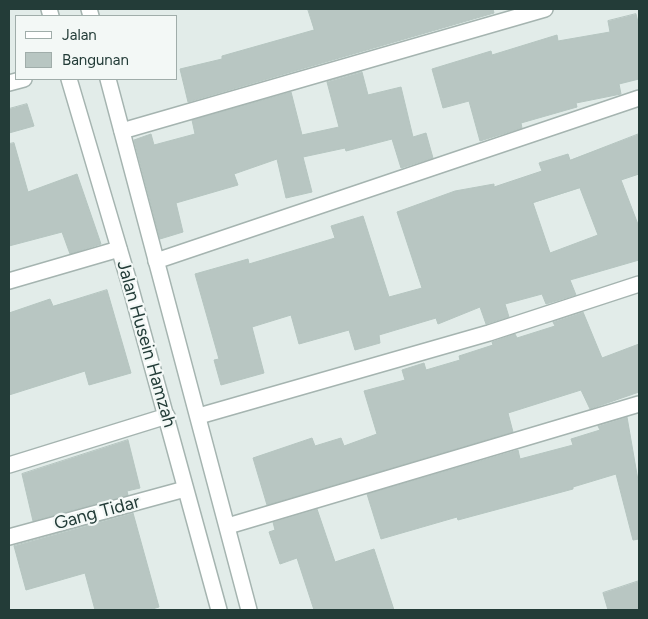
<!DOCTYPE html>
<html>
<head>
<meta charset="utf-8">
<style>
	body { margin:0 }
	#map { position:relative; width:648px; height:619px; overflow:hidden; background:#e2ece9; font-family:Figtree,sans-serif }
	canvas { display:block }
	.frame { position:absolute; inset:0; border:10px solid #233c38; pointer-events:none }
	.legend { position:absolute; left:15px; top:15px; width:162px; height:65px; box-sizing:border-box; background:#f3f8f6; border:1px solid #a0adaa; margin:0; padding:6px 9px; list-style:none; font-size:15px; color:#233c38 }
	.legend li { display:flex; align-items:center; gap:10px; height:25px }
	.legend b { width:25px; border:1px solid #a0adaa }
</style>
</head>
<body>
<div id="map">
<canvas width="648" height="619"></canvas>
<div class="frame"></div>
<ul class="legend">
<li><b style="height:6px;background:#fff"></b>Jalan</li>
<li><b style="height:14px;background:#b8c6c2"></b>Bangunan</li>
</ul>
</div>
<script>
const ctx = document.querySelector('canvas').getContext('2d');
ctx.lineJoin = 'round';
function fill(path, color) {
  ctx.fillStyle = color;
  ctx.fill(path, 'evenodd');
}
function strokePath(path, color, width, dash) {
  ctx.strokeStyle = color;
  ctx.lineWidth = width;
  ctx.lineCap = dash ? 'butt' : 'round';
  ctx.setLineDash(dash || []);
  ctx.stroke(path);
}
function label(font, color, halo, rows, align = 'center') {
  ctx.font = font + ' Figtree,sans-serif';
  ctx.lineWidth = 4.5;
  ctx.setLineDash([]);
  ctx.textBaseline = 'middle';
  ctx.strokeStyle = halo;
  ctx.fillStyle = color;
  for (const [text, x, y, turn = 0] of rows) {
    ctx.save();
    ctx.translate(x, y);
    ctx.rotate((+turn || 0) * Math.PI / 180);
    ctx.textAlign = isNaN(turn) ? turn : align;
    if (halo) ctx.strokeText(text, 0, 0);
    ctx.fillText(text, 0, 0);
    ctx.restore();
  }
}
const building = new Path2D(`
	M308 9H493L494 13 188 102 180 69 222 59V56L314 30Z
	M636 14 639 26V79L619 84 621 94 576 103 577 107 521 123 522 128 480 141 469 101 443 108 432 69 491 51 492 55 557 35 558 41 610 32 608 21Z
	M362 72 368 95 401 87 413 137 426 133 433 158 401 168 392 139 346 151 345 148 303 157 312 192 286 198 277 159 234 174 238 185 176 203 183 232 160 239 134 140 151 134 154 145 195 134 192 120 291 92 302 135 339 127 327 82Z
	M27 104 34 126 9 133V109Z
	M639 134V174L621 180 639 227V260L570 280 576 295 546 304 542 294 505 304 509 317 486 324 480 307 438 324 436 318 379 335 380 343 355 350 349 330 299 344 291 315 252 327 264 373 221 385 214 360 219 359 195 274 248 259 249 264 335 238 331 226 363 216 389 297 422 288 397 212 455 191 494 184V187L542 171 539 163 568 154 570 160ZM580 188 598 235 550 253 533 203Z
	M14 143 28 192 77 174 101 244 70 254 62 232 9 246V144Z
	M107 290 131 373 89 385 85 371 9 395V313L50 299 53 306Z
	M583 312 602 358 639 344V392L590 409 581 390 508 413 513 432 267 505 253 458 312 438 315 446 341 438 344 446 377 434 364 391 405 380 402 370 424 363 426 370 460 360 459 356 493 345 492 342 515 334 517 338 555 326 553 322Z
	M627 417 639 486V539L633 540 616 474 573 487V489L458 520 457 517 381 539 367 494 518 450 520 459 573 445 571 439 600 430 598 426Z
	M128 440 140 488 127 491 128 495 33 521 22 474Z
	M317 509 335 562 374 549 394 610H314L297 558 280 564 269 532 275 530 273 522Z
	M133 513 159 607 149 610H95L85 573 26 590 14 546Z
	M639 581V610H608L603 593Z`);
fill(building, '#b8c6c2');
strokePath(building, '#b5c5c0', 1);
const minor = new Path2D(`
	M9 83 24 79
	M122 131 545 9
	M156 261 639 98
	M9 281 119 249
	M199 416 489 333 639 284
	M9 465 167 416
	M228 526 639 404
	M9 537 185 489`);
const tertiary = new Path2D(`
	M49 9 51 16
	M89 9 91 16
	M69 79 129 282 219 610
	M108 79 249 610`);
strokePath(minor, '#a5b4b0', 18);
strokePath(tertiary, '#a5b4b0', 18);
strokePath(minor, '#fff', 15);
strokePath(tertiary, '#fff', 15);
label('18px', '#233c38', '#f3f8f6', [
	["Jalan Husein Hamzah",146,344,74],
	["Gang Tidar",97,513,-15]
]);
</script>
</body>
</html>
